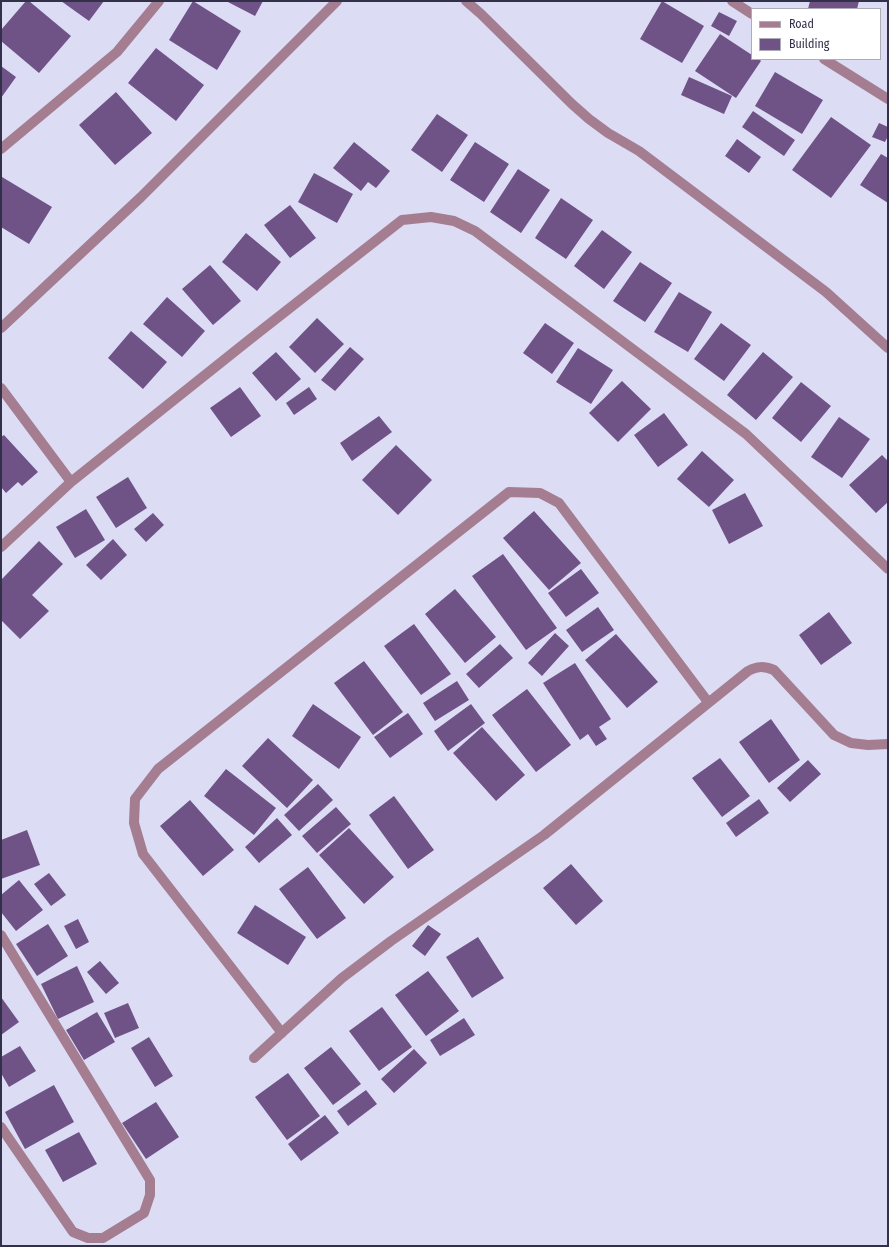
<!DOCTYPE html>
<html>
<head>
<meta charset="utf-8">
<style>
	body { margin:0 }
	#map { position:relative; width:889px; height:1247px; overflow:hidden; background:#dddcf5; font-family:"Fira Sans Condensed",sans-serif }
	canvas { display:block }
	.frame { position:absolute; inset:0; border:2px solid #33314a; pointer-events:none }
	.legend { position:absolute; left:751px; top:8px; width:130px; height:52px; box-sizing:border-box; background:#fff; border:1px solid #adadb7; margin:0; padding:5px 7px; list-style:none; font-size:12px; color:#33314a }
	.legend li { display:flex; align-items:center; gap:8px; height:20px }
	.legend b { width:20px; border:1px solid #adadb7 }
</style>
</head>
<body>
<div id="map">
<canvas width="889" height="1247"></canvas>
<div class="frame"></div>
<ul class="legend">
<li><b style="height:5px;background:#a57d91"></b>Road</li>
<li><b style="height:11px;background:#6f5387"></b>Building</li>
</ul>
</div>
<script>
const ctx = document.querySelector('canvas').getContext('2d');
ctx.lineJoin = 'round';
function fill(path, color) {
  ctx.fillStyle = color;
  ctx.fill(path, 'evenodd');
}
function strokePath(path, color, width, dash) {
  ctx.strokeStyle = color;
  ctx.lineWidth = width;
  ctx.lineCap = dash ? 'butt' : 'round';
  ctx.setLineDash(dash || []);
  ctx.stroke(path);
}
fill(new Path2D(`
	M26 1H29L71 36 39 73 1 41V30Z
	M61 1H104L89 21Z
	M193 1 241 31 217 70 169 40Z
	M226 1H263L255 16Z
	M662 1 704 26 682 63 640 39Z
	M810 1H859L857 9H808Z
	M719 12 737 21 729 36 711 26Z
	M720 34 752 55V59H759L761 61 736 98 695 71Z
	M156 48 204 85 176 121 128 83Z
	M1 66 16 77 1 98Z
	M775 72 823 100 802 134 755 106Z
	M689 77 732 96 724 114 681 95Z
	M116 92 152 133 115 165 79 125Z
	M753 111 795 140 784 156 742 127Z
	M437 114 468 135 442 172 411 150Z
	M831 117 871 145 831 198 792 170Z
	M879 123 888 127V136L885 142 872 137Z
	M737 139 761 157 749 173 725 156Z
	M354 142 390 171 376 188 368 182 361 191 333 168Z
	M475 142 509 164 484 202 450 180Z
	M881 154 888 158V203L860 185Z
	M518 169 550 190 521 233 490 212Z
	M314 173 353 194 337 223 298 202Z
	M2 177 52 207 29 244 1 227Z
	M561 198 593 220 566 259 535 238Z
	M290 205 316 238 290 258 264 225Z
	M602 230 632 252 604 289 574 266Z
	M246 233 281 262 257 291 222 262Z
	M640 262 672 283 645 322 613 301Z
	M210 265 241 301 213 325 182 289Z
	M679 292 712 312 688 352 654 332Z
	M167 297 205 331 182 357 143 324Z
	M317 318 344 344 315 373 289 347Z
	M545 323 574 343 552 374 523 353Z
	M721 323 751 345 724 381 694 359Z
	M131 331 167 362 143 389 108 358Z
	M350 347 364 359 335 391 321 380Z
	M578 348 613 370 591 404 556 382Z
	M276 352 301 379 276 401 252 373Z
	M763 352 793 377 756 420 727 395Z
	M622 381 651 409 618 442 589 413Z
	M801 382 831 406 801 442 772 418Z
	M240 387 261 416 231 437 210 408Z
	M309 387 317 399 294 415 286 403Z
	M664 413 688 445 658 467 634 435Z
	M379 416 392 432 352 461 340 443Z
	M839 417 870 439 842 478 811 457Z
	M4 435 38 472 22 486 18 482 6 493 1 487V437Z
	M396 445 432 480 398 515 362 480Z
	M702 451 734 480 709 507 677 479Z
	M882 455 888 461V502L876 513 849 485Z
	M128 477 147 508 116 528 96 497Z
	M745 493 763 526 729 544 712 510Z
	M86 509 105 540 75 558 56 527Z
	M534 511 581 563 549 590 503 538Z
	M153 513 164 525 146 542 134 529Z
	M113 539 127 555 101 580 86 565Z
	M39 541 63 564 32 595 49 611 20 639 1 620V580Z
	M503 554 557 628 526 650 472 576Z
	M581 569 599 593 566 617 548 593Z
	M455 589 496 637 465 663 425 614Z
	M598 607 614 630 582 652 566 630Z
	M829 612 852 643 821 665 799 635Z
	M414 624 451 674 421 695 384 646Z
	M555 633 569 646 542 676 528 663Z
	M616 634 658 682 627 708 585 660Z
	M500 644 513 658 479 688 466 674Z
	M364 661 403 712 373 735 334 683Z
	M575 663 611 719 599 727 607 739 596 746 588 734 580 740 543 683Z
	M457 681 469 700 435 721 423 703Z
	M527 689 571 745 536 772 492 715Z
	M313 704 361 737 339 769 292 736Z
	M471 704 485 723 448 751 434 731Z
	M408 713 423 734 390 758 374 737Z
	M771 719 800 760 769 783 739 742Z
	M482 727 525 775 496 801 453 753Z
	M268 738 313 780 287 808 242 766Z
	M720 758 750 796 722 817 692 778Z
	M808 760 821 774 790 802 777 788Z
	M226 769 276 808 254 835 204 796Z
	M318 784 333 800 299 831 284 815Z
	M394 796 434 850 408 869 369 815Z
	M759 799 769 813 736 837 726 823Z
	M190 800 234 850 203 876 160 826Z
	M336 807 351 824 317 853 302 836Z
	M277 818 292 835 259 863 245 847Z
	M349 828 394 877 364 904 319 855Z
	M27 830 40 865 1 879V840Z
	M571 864 603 901 576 925 543 888Z
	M308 867 346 918 317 939 279 889Z
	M49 873 66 895 51 906 34 884Z
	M19 880 43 910 16 931 1 912V895Z
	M255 905 306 937 288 965 237 933Z
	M78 919 89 942 76 949 64 926Z
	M48 924 68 956 37 976 16 944Z
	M428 925 441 934 425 956 412 946Z
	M478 937 504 978 472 998 446 957Z
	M100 961 119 983 106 994 87 972Z
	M77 966 94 1002 58 1019 41 984Z
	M428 971 459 1011 426 1036 395 995Z
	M1 997 19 1022 1 1035Z
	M128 1003 139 1028 115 1038 104 1013Z
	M382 1007 412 1047 379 1071 349 1031Z
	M97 1012 115 1042 84 1060 66 1030Z
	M464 1018 475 1035 440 1056 430 1040Z
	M149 1037 173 1076 155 1087 131 1048Z
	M20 1046 36 1071 9 1087 1 1073V1057Z
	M331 1047 361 1084 333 1105 304 1068Z
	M414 1049 427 1063 394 1093 381 1079Z
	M288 1073 320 1116 287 1140 255 1097Z
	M54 1085 74 1122 25 1149 5 1112Z
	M366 1090 377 1104 348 1126 337 1111Z
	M156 1102 179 1137 146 1159 122 1123Z
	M325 1115 339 1133 301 1161 288 1144Z
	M79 1132 97 1164 63 1182 45 1150Z`), '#6f5387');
strokePath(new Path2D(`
	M466 1 481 14 572 104 589 119 608 133 639 151 826 292 888 348
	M732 1 752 14
	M824 59 888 99
	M1 149 117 52 159 1
	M1 328 141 197 337 1
	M1 388 71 482
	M1 547 71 482 249 340 402 220 431 217 454 221 475 231 746 434 888 569
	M1 935 150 1180V1195L144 1213 103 1238H88L73 1232 1 1127
	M282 1033 143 854 134 823 135 799 158 769 509 492 540 493 559 503 708 702
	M254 1058 342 978 391 941 544 835 748 671C757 666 764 666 774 670L834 735 851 743 868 745 888 744`), '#a57d91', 10);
</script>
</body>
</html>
